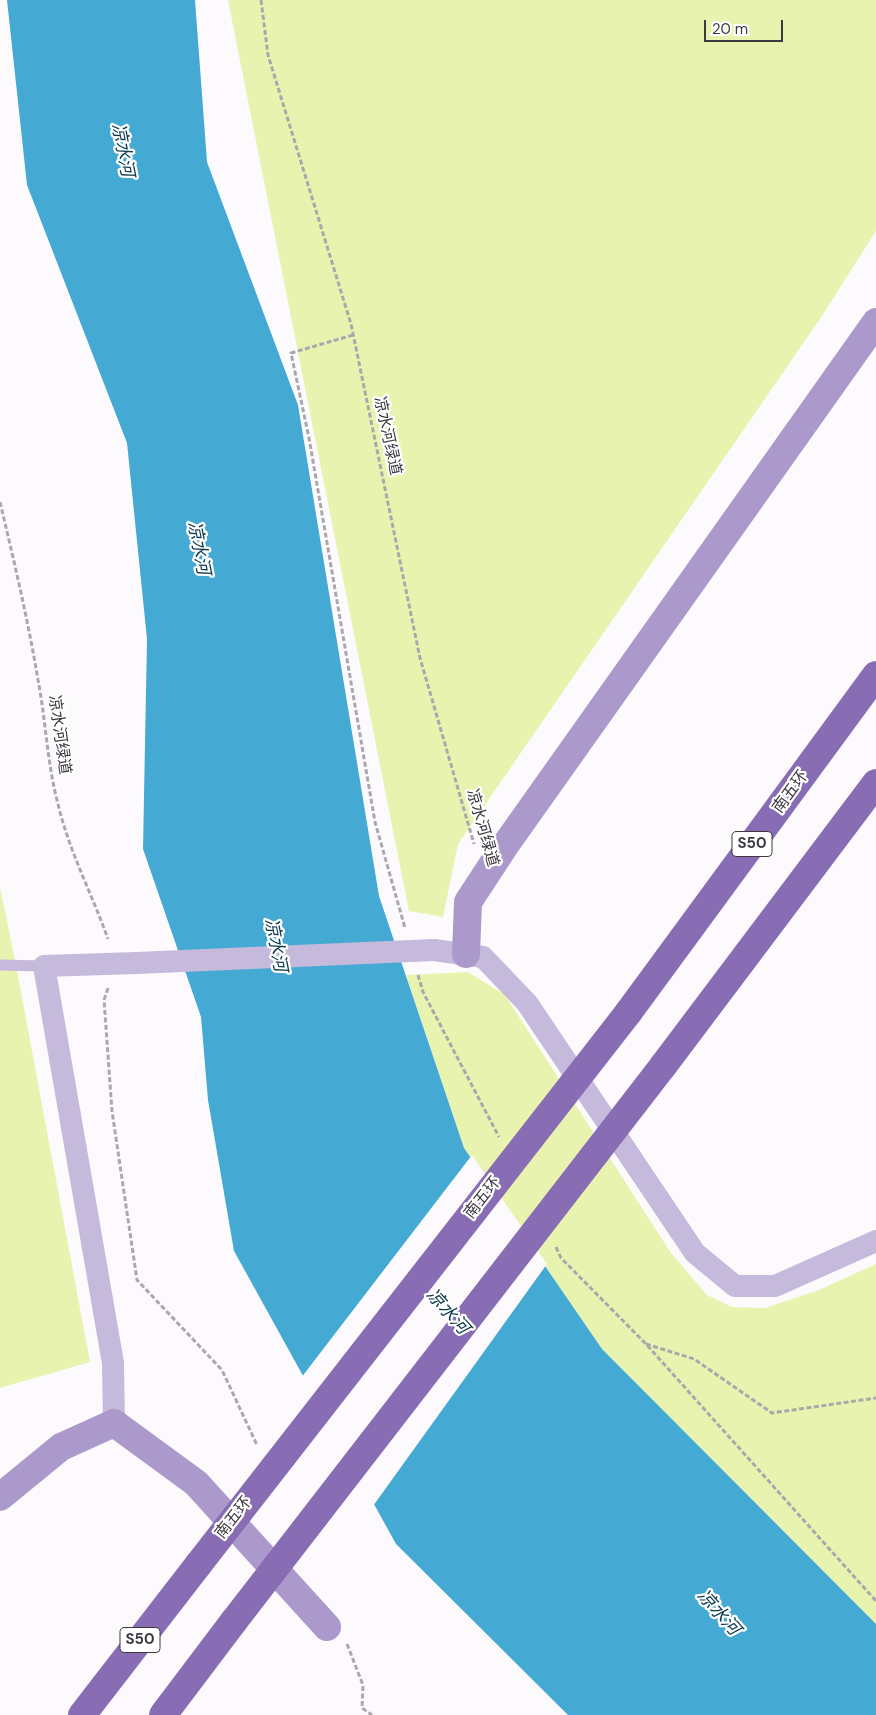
<!DOCTYPE html>
<html>
<head>
<meta charset="utf-8">
<style>
	body { margin:0 }
	#map { position:relative; width:876px; height:1715px; overflow:hidden; background:#fdfafe; font-family:"DM Sans",sans-serif }
	canvas { display:block }
	.scale { position:absolute; left:704px; top:20px; width:79px; height:22px; box-sizing:border-box; border:2px solid #3e3941; border-top:0; padding-left:6px; font-size:15px; line-height:18px; white-space:nowrap; color:#3e3941; -webkit-text-stroke:4px #fff; paint-order:stroke }
</style>
</head>
<body>
<div id="map">
<canvas width="876" height="1715"></canvas>
<div class="scale">20 m</div>
</div>
<script>
const ctx = document.querySelector('canvas').getContext('2d');
ctx.lineJoin = 'round';
function fill(path, color) {
  ctx.fillStyle = color;
  ctx.fill(path, 'evenodd');
}
function strokePath(path, color, width, dash) {
  ctx.strokeStyle = color;
  ctx.lineWidth = width;
  ctx.lineCap = dash ? 'butt' : 'round';
  ctx.setLineDash(dash || []);
  ctx.stroke(path);
}
function label(font, color, halo, rows, align = 'center') {
  ctx.font = font + ' "DM Sans","Noto Sans SC",sans-serif';
  ctx.lineWidth = 4.5;
  ctx.setLineDash([]);
  ctx.textBaseline = 'middle';
  ctx.strokeStyle = halo;
  ctx.fillStyle = color;
  for (const [text, x, y, turn = 0] of rows) {
    ctx.save();
    ctx.translate(x, y);
    ctx.rotate((+turn || 0) * Math.PI / 180);
    ctx.textAlign = isNaN(turn) ? turn : align;
    if (halo) ctx.strokeText(text, 0, 0);
    ctx.fillText(text, 0, 0);
    ctx.restore();
  }
}
fill(new Path2D(`
	M228 0H876V231L822 316 458 844 443 917 409 911Z
	M0 887 16 965 90 1362 0 1388Z
	M468 972 505 995 671 1253 707 1295 732 1307 765 1308 819 1290 876 1264V1624L602 1349 464 1148 406 975Z`), '#e8f3af');
fill(new Path2D(`
	M7 0H195L207 162 298 405 379 896 464 1148 602 1349 876 1624V1715H568L396 1544 234 1251 208 1100 201 1017 143 849 147 639 127 443 27 185Z`), '#44aad3');
fill(new Path2D(`
	M472 1155 547 1264 373 1506 301 1378Z`), '#fdfafe');
strokePath(new Path2D(`
	M261 0 268 55 351 324 420 658 474 844
	M353 335 291 353 309 438 375 822 405 928
	M0 502C14 561 28 620 38 680 46 721 47 763 58 804 69 851 92 894 108 939
	M418 975 423 992 499 1137
	M108 988 104 1000 112 1111 137 1280 222 1370 257 1445
	M556 1247 561 1258 646 1344 876 1601
	M646 1344 694 1359 772 1413 876 1398
	M347 1644 363 1685 362 1708 372 1715`), '#aba7ad', 3, [5, 2.5]);
strokePath(new Path2D(`
	M0 965 44 966`), '#c5b9dc', 11);
strokePath(new Path2D(`
	M434 950 483 957 527 1003 695 1253 735 1286H775L876 1241
	M114 1423 113 1363 44 966 137 963`), '#c5b9dc', 22);
strokePath(new Path2D(`
	M466 954 468 902 504 847 876 322
	M0 1497 61 1447 114 1423 196 1483 327 1627`), '#ab99cc', 28);
strokePath(new Path2D(`
	M628 1013 876 675
	M663 1066 876 783
	M82 1715 198 1565
	M163 1715 234 1621`), '#886cb4', 28);
strokePath(new Path2D(`
	M137 963 434 950`), '#c5b9dc', 22);
strokePath(new Path2D(`
	M198 1565 628 1013
	M234 1621 663 1066`), '#886cb4', 28);
for (const [x, y, w] of [
	[752,844,40],
	[140,1640,40]
]) {
  const box = new Path2D();
  box.roundRect(x - w / 2, y - 12.5, w, 25, 4);
  ctx.fillStyle = '#fff';
  ctx.fill(box);
  strokePath(box, '#3e3941', 1);
}
label('bold 15px', '#3e3941', null, [
	["S50",752,844],
	["S50",140,1640]
]);
label('16px', '#3e3941', '#fff', [
	["凉水河绿道",387,436,78],
	["凉水河绿道",59,735,82],
	["南五环",791,792,-54],
	["凉水河绿道",482,828,74],
	["南五环",483,1198,-52],
	["南五环",234,1518,-52]
]);
label('italic 18px', '#0e3b4d', '#fff', [
	["凉水河",122,150,79],
	["凉水河",198,548,79],
	["凉水河",275,945,79],
	["凉水河",447,1312,48],
	["凉水河",718,1613,48]
]);
</script>
</body>
</html>
